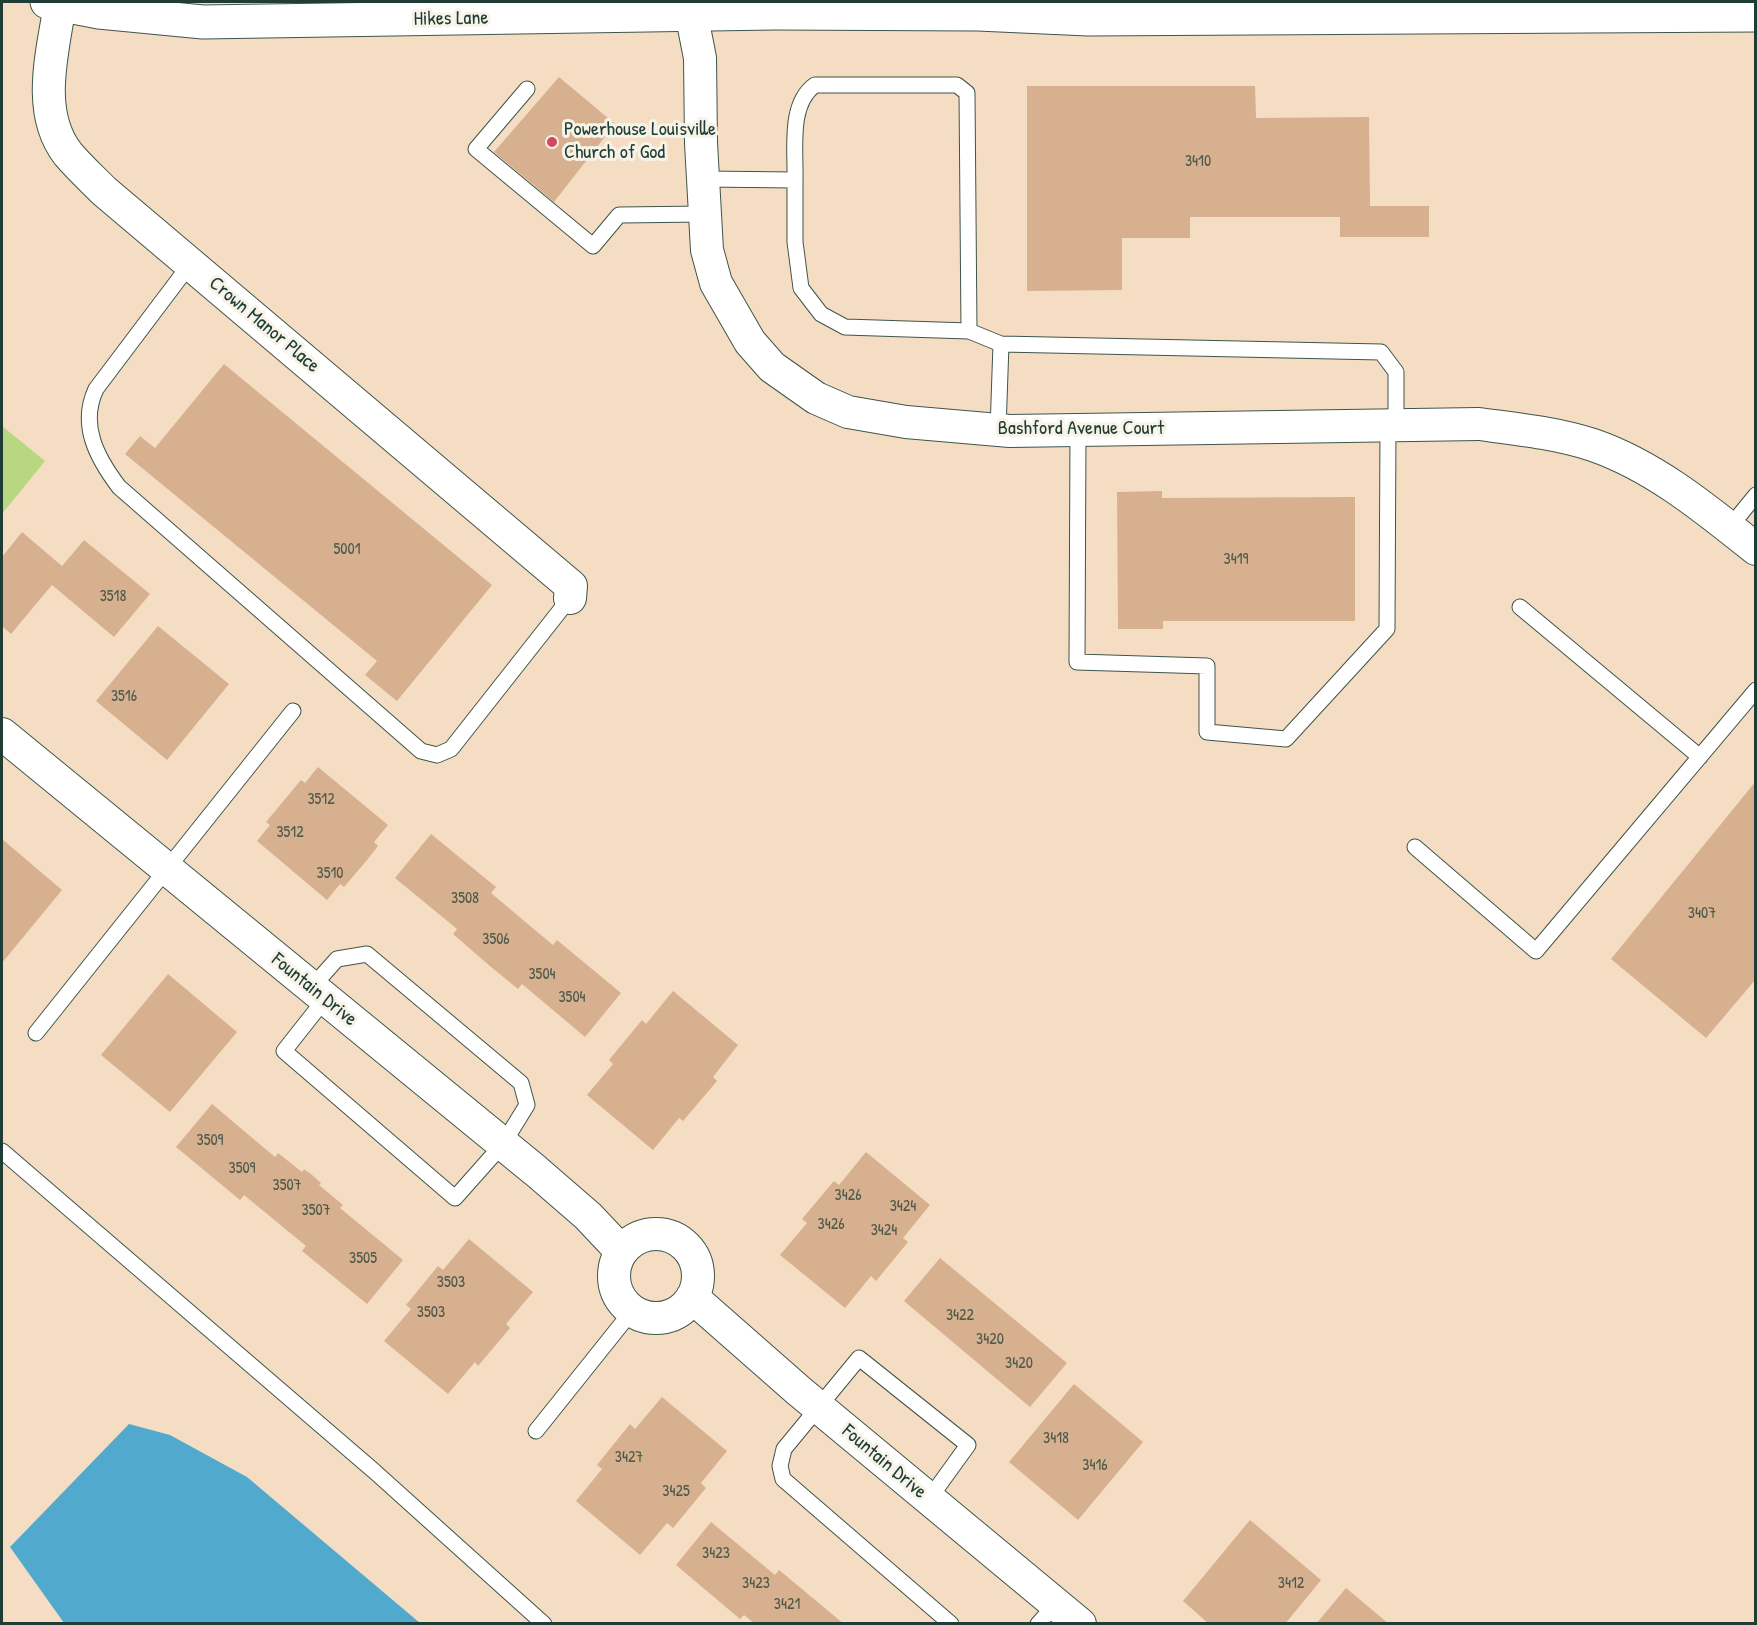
<!DOCTYPE html>
<html>
<head>
<meta charset="utf-8">
<style>
	body { margin:0 }
	#map { position:relative; width:1757px; height:1625px; overflow:hidden; background:#f5ddc3; font-family:"Patrick Hand",sans-serif }
	canvas { display:block }
	.frame { position:absolute; inset:0; border:3px solid #1f3d34; pointer-events:none }
</style>
</head>
<body>
<div id="map">
<canvas width="1757" height="1625"></canvas>
<div class="frame"></div>
</div>
<script>
const ctx = document.querySelector('canvas').getContext('2d');
ctx.lineJoin = 'round';
function fill(path, color) {
  ctx.fillStyle = color;
  ctx.fill(path, 'evenodd');
}
function strokePath(path, color, width, dash) {
  ctx.strokeStyle = color;
  ctx.lineWidth = width;
  ctx.lineCap = dash ? 'butt' : 'round';
  ctx.setLineDash(dash || []);
  ctx.stroke(path);
}
function label(font, color, halo, rows, align = 'center') {
  ctx.font = font + ' "Patrick Hand",sans-serif';
  ctx.lineWidth = 6;
  ctx.setLineDash([]);
  ctx.textBaseline = 'middle';
  ctx.strokeStyle = halo;
  ctx.fillStyle = color;
  for (const [text, x, y, turn = 0] of rows) {
    ctx.save();
    ctx.translate(x, y);
    ctx.rotate((+turn || 0) * Math.PI / 180);
    ctx.textAlign = isNaN(turn) ? turn : align;
    if (halo) ctx.strokeText(text, 0, 0);
    ctx.fillText(text, 0, 0);
    ctx.restore();
  }
}
fill(new Path2D(`
	M2 426 45 461 2 514Z`), '#b7d880');
fill(new Path2D(`
	M129 1424 170 1435 247 1477 420 1623H64L10 1547Z`), '#51aace');
fill(new Path2D(`
	M559 77 615 124 554 202 494 152Z
	M1027 86H1255L1256 118 1369 117 1370 206H1429V237H1340V217H1190V238H1122V290L1027 291Z
	M224 364 492 585 397 701 365 675 377 661 125 454 140 436 155 448Z
	M1162 491V498L1355 497V621H1163V629H1118L1117 492Z
	M22 532 62 566 84 540 150 594 114 637 52 585 11 634 2 626V557Z
	M158 626 229 684 167 760 96 701Z
	M318 767 388 825 374 842 378 846 367 860 344 887 340 884 327 900 257 841 270 825 266 822 301 780 305 783Z
	M1756 781V979L1706 1038 1611 959Z
	M431 834 496 887 491 893 529 925 553 945 557 940 621 993 585 1037 522 984 518 989 491 967 453 934 457 929 395 878Z
	M2 839 62 890 2 963Z
	M168 974 237 1032 170 1112 101 1055Z
	M673 991 738 1045 713 1077 717 1081 683 1121 679 1118 653 1150 587 1095 613 1064 609 1060 642 1020 646 1024Z
	M212 1104 275 1157 278 1153 302 1172 304 1169 311 1174 321 1183 319 1185 343 1205 340 1208 403 1260 367 1304 302 1251 306 1246 244 1195 240 1200 176 1147Z
	M866 1152 930 1205 903 1238 908 1242 876 1281 871 1276 845 1308 780 1255 807 1223 802 1219 834 1181 839 1185Z
	M469 1239 533 1292 506 1324 510 1328 478 1366 475 1362 448 1394 384 1341 411 1309 406 1305 438 1266 443 1270Z
	M940 1258 1067 1363 1030 1407 904 1301Z
	M1074 1384 1143 1442 1078 1520 1009 1462Z
	M662 1397 727 1451 701 1483 706 1488 673 1528 667 1523 640 1555 576 1501 602 1469 597 1465 630 1424 635 1429Z
	M1250 1520 1321 1580 1285 1624H1209L1183 1601Z
	M711 1522 775 1575 779 1570 844 1624H755L744 1615 740 1619 676 1565Z
	M1346 1588 1389 1624H1316Z`), '#d7b08f');
const service = new Path2D(`
	M527 89 476 149 593 246 619 215 705 214
	M703 179 795 180V242L801 288 821 314 845 327 969 331 1001 344
	M795 180C796 151 788 104 815 85H957L967 93 969 331
	M191 263 96 389C79 425 97 458 119 487L421 751 437 755 451 749 570 598
	M998 430 1001 344 1381 352 1396 372V425
	M1078 430 1077 662 1207 666V732L1286 739 1387 629 1388 425
	M1729 528 1756 495
	M1520 607 1700 757
	M1415 847 1536 951 1756 690
	M311 988 337 959 367 954 521 1083 527 1105 503 1144 455 1198 284 1051 325 999
	M36 1033 293 711
	M2 1151 374 1471 544 1624
	M536 1431 632 1311
	M929 1499 968 1445 859 1358 784 1449 780 1466 783 1479 951 1624
	M1038 1624 1056 1604`);
const minor = new Path2D(`
	M689 2 700 58 701 143 707 250 716 283 750 342 772 367 816 398 848 412 906 422 1010 431 1479 424C1517 429 1556 433 1593 445 1654 466 1706 509 1756 549
	M60 4C53 51 35 112 68 154 79 167 92 179 104 191L571 586 570 598
	M2 734 536 1171 588 1216 621 1251
	M614 1276a42 42 0 1 1 84 0a42 42 0 1 1-84 0Z
	M692 1297 799 1391 1080 1624`);
const tertiary = new Path2D(`
	M47 2 99 12 203 22 774 13 978 14 1088 19 1756 15`);
strokePath(service, '#3f5549', 17);
strokePath(minor, '#3f5549', 34);
strokePath(tertiary, '#3f5549', 35);
strokePath(service, '#fff', 15);
strokePath(minor, '#fff', 32);
strokePath(tertiary, '#fff', 33);
for (const [x, y, r, color] of [
	[552,142,6,"#d1495b"]
]) {
  const dot = new Path2D();
  dot.arc(x, y, r, 0, 2 * Math.PI);
  ctx.fillStyle = color;
  ctx.fill(dot);
  strokePath(dot, '#f7f3e8', 2);
}
label('16px', '#4d5a4b', null, [
	["3410",1198,162],
	["5001",347,550],
	["3419",1236,560],
	["3518",113,597],
	["3516",124,697],
	["3512",321,800],
	["3512",290,833],
	["3510",330,874],
	["3508",465,899],
	["3407",1702,914],
	["3506",496,940],
	["3504",542,975],
	["3504",572,998],
	["3509",210,1141],
	["3509",242,1169],
	["3507",287,1186],
	["3426",848,1196],
	["3424",903,1207],
	["3507",316,1211],
	["3426",831,1225],
	["3424",884,1231],
	["3505",363,1259],
	["3503",451,1283],
	["3503",431,1313],
	["3422",960,1316],
	["3420",990,1340],
	["3420",1019,1364],
	["3418",1056,1439],
	["3427",629,1458],
	["3416",1095,1466],
	["3425",676,1492],
	["3423",716,1554],
	["3423",756,1584],
	["3412",1291,1584],
	["3421",787,1605]
]);
label('20px', '#1f3d34', '#f7f3e8', [
	["Hikes Lane",451,19,-1],
	["Crown Manor Place",264,325,40],
	["Bashford Avenue Court",1081,429],
	["Fountain Drive",314,990,39],
	["Fountain Drive",884,1462,40]
]);
label('20px', '#1f3d34', '#f7f3e8', [
	["Powerhouse Louisville",564,130],
	["Church of God",564,153]
], 'left');
</script>
</body>
</html>
